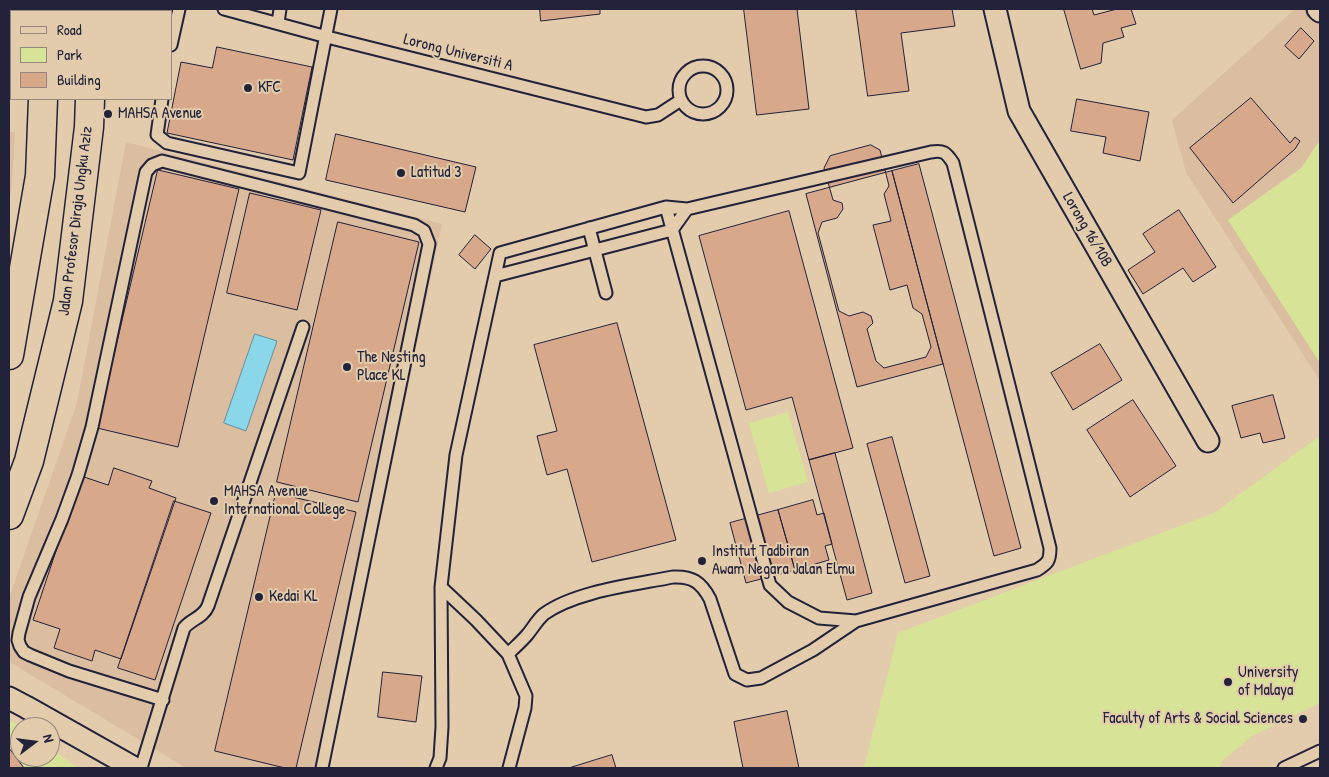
<!DOCTYPE html>
<html>
<head>
<meta charset="utf-8">
<style>
	body { margin:0 }
	#map { position:relative; width:1329px; height:777px; overflow:hidden; background:#e2ccab; font-family:"Patrick Hand",sans-serif }
	canvas { display:block }
	.frame { position:absolute; inset:0; border:10px solid #22223b; pointer-events:none }
	.legend { position:absolute; left:10px; top:10px; width:162px; height:90px; box-sizing:border-box; background:#e2ccab; border:1px solid #95887e; margin:0; padding:6px 9px; list-style:none; font-size:15px; color:#22223b }
	.legend li { display:flex; align-items:center; gap:10px; height:25px }
	.legend b { width:25px; border:1px solid #95887e }
	.north { position:absolute; left:10px; top:717px; width:50px; height:50px; box-sizing:border-box; background:#e2ccab; border:1px solid #95887e; border-radius:50%; rotate:75deg; font-size:14px; font-weight:700; line-height:20px; text-align:center; color:#22223b }
	.north::after { content:''; display:block; margin:auto; width:18px; height:22px; background:#22223b; clip-path:polygon(50% 0,100% 100%,50% 72%,0 100%) }
</style>
</head>
<body>
<div id="map">
<canvas width="1329" height="777"></canvas>
<div class="frame"></div>
<ul class="legend">
<li><b style="height:6px;background:#e2ccab"></b>Road</li>
<li><b style="height:14px;background:#d7e497"></b>Park</li>
<li><b style="height:14px;background:#d8a88a"></b>Building</li>
</ul>
<div class="north">N</div>
</div>
<script>
const ctx = document.querySelector('canvas').getContext('2d');
ctx.lineJoin = 'round';
function fill(path, color) {
  ctx.fillStyle = color;
  ctx.fill(path, 'evenodd');
}
function strokePath(path, color, width, dash) {
  ctx.strokeStyle = color;
  ctx.lineWidth = width;
  ctx.lineCap = dash ? 'butt' : 'round';
  ctx.setLineDash(dash || []);
  ctx.stroke(path);
}
function label(font, color, halo, rows, align = 'center') {
  ctx.font = font + ' "Patrick Hand",sans-serif';
  ctx.lineWidth = 4;
  ctx.setLineDash([]);
  ctx.textBaseline = 'middle';
  ctx.strokeStyle = halo;
  ctx.fillStyle = color;
  for (const [text, x, y, turn = 0] of rows) {
    ctx.save();
    ctx.translate(x, y);
    ctx.rotate((+turn || 0) * Math.PI / 180);
    ctx.textAlign = isNaN(turn) ? turn : align;
    if (halo) ctx.strokeText(text, 0, 0);
    ctx.fillText(text, 0, 0);
    ctx.restore();
  }
}
fill(new Path2D(`
	M1295 9H1320V381L1186 172 1172 120Z
	M9 132H15L12 185 9 205Z
	M126 142 442 224 329 768H186L11 663 9 657V598L77 403Z`), '#dbbe9f');
fill(new Path2D(`
	M1320 140V363L1228 220 1301 168Z
	M788 412 808 482 769 493 749 423Z
	M1320 436V703L1252 736 1222 761 1219 768H864L898 633 1214 513Z
	M13 722 20 727V757H50V748L78 768H9V723Z`), '#d7e497');
const water = new Path2D(`
	M255 334 277 341 246 431 224 423Z`);
fill(water, '#8ad7ea');
strokePath(water, '#608fa4', 1);
const building = new Path2D(`
	M540 9H600V14L541 21Z
	M744 9H797L809 109 757 115Z
	M856 9H952L955 26 901 33 909 91 868 96Z
	M1064 9H1092L1094 15 1117 9H1131L1136 24 1121 28 1124 37 1103 43 1101 63 1081 69Z
	M1301 28 1314 41 1299 59 1285 46Z
	M217 47 312 67 293 160 167 133 181 62 212 68Z
	M1251 98 1290 143 1295 137 1300 141 1295 149 1233 203 1190 148Z
	M1077 99 1149 112 1140 161 1103 153 1106 137 1071 131Z
	M336 134 476 167 465 212 326 180Z
	M871 145 880 150 889 186 884 194 891 221 873 225 890 290 907 285 913 308 922 314 931 347 926 357 884 368 876 361 867 329 873 323 871 316 863 312 849 316 839 311 818 233 822 222 837 218 843 209 842 203 833 200 824 168 830 156Z
	M919 164 1021 548 994 556 892 171Z
	M158 170 239 189 178 447 97 428Z
	M892 171 943 364 857 387 806 194Z
	M250 193 321 210 297 310 227 293Z
	M1179 210 1216 267 1193 282 1183 268 1143 294 1128 270 1155 252 1143 234Z
	M789 211 853 448 809 460 792 397 746 410 699 236Z
	M338 222 419 242 358 502 277 482Z
	M475 235 491 249 475 269 459 255Z
	M617 323 676 540 592 562 567 469 547 475 537 436 557 431 534 345Z
	M1100 344 1122 380 1073 410 1051 373Z
	M1273 395 1285 438 1263 443 1260 433 1241 438 1232 406Z
	M1133 400 1176 466 1130 497 1087 430Z
	M892 437 930 576 905 583 867 444Z
	M835 453 872 593 847 600 809 460Z
	M114 468 152 481 149 488 176 498 121 659 95 650 92 661 54 648 60 629 33 620 81 476 108 485Z
	M276 493 356 512 296 768H285L215 751Z
	M813 500 817 515 824 513 832 544 825 546 829 560 795 570 778 510Z
	M174 501 211 513 155 680 118 668Z
	M778 510 795 570 746 583 730 523Z
	M383 672 422 676 416 722 378 717Z
	M787 711 799 768H743L734 722Z
	M9 748 24 768H9Z
	M612 755 616 768H569Z`);
fill(building, '#d8a88a');
strokePath(building, '#22223b', 1);
const lane = new Path2D(`
	M224 9 327 37 646 117 658 115 681 100
	M278 23 280 9
	M171 45 179 9
	M679 90a24 24 0 1 1 48 0a24 24 0 1 1-48 0Z
	M162 99 157 135 167 143 299 173 331 9
	M666 207 770 585 788 602 819 618 856 621
	M589 228 606 293
	M495 276 672 230 687 209
	M508 654 526 696 525 708 509 768
	M163 700 69 671 30 655 24 652 20 646 18 640 19 633 29 597 62 519 78 475 92 427 146 172 152 165 162 161 414 225 424 231 429 244 322 768
	M141 768 184 628C191 619 203 618 208 606L303 327
	M436 768 440 758 442 727 441 587 456 455 500 253 666 207 687 209 931 152C943 150 946 152 953 163L1050 548C1050 561 1048 563 1037 570L856 621 813 650 761 678 747 680 735 674 710 599C701 582 692 576 673 577 633 585 576 591 544 614 537 620 533 628 527 635 521 642 514 648 508 654L476 620 441 587
	M1284 768 1320 751`);
const street = new Path2D(`
	M995 9 1019 111 1208 441
	M1318 9 1320 11
	M9 698 26 707 134 768`);
const primary = new Path2D(`
	M46 9V11
	M94 11V9
	M9 355 40 176 43 99
	M9 515 29 461 68 301 89 127 90 99`);
strokePath(lane, '#22223b', 15);
strokePath(street, '#22223b', 25);
strokePath(primary, '#22223b', 31);
strokePath(lane, '#e2ccab', 11);
strokePath(street, '#e2ccab', 21);
strokePath(primary, '#e2ccab', 28);
for (const [x, y, r, color] of [
	[248,88,5,"#22223b"],
	[108,114,5,"#22223b"],
	[401,173,5,"#22223b"],
	[347,367,5,"#22223b"],
	[214,501,5,"#22223b"],
	[702,561,5,"#22223b"],
	[259,597,5,"#22223b"],
	[1228,682,5,"#22223b"],
	[1303,719,5,"#22223b"]
]) {
  const dot = new Path2D();
  dot.arc(x, y, r, 0, 2 * Math.PI);
  ctx.fillStyle = color;
  ctx.fill(dot);
  strokePath(dot, '#e2ccab', 2);
}
label('16px', '#22223b', '#e2ccab', [
	["Lorong Universiti A",458,53,14],
	["Jalan Profesor Diraja Ungku Aziz",76,221,-83],
	["Lorong 16/10B",1087,230,60]
]);
label('16px', '#22223b', '#e2ccab', [
	["KFC",258,88],
	["MAHSA Avenue",118,114],
	["Latitud 3",411,173],
	["The Nesting",357,358],
	["Place KL",357,376],
	["MAHSA Avenue",224,492],
	["International College",224,510],
	["Institut Tadbiran",712,552],
	["Awam Negara Jalan Elmu",712,570],
	["Kedai KL",269,597],
	["University",1238,673],
	["of Malaya",1238,691],
	["Faculty of Arts & Social Sciences",1293,719,"right"]
], 'left');
</script>
</body>
</html>
